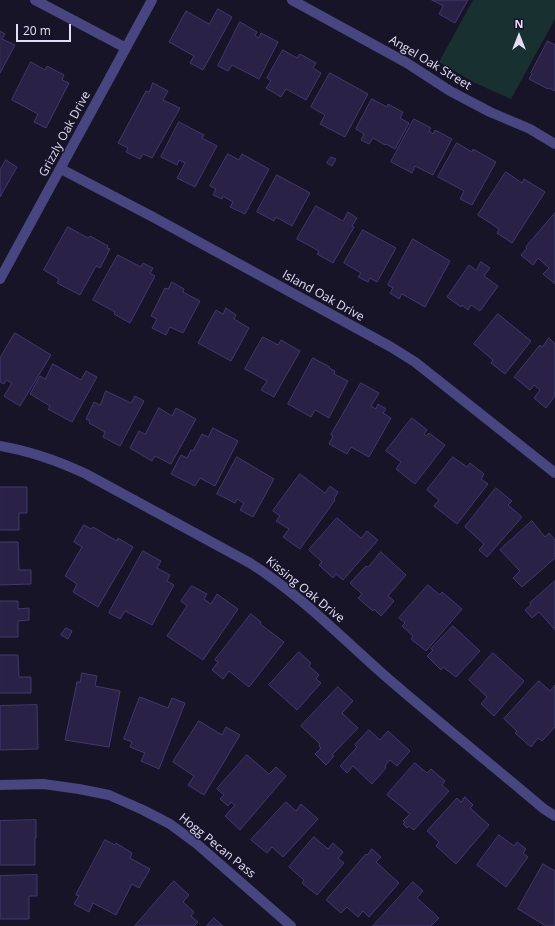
<!DOCTYPE html>
<html>
<head>
<meta charset="utf-8">
<style>
	body { margin:0 }
	#map { position:relative; width:555px; height:926px; overflow:hidden; background:#171427; font-family:"Open Sans",sans-serif }
	canvas { display:block }
	.north { position:absolute; left:499px; top:16px; width:40px; height:40px; -webkit-text-stroke:3px #171427; paint-order:stroke; rotate:0deg; font-size:11px; font-weight:700; line-height:16px; text-align:center; color:#e2defa }
	.north::after { content:''; display:block; margin:auto; width:14px; height:18px; background:#e2defa; clip-path:polygon(50% 0,100% 100%,50% 72%,0 100%) }
	.scale { position:absolute; left:16px; top:24px; width:55px; height:18px; box-sizing:border-box; border:2px solid #e2defa; border-top:0; padding-left:5px; font-size:12px; line-height:14px; white-space:nowrap; color:#e2defa; -webkit-text-stroke:3px #171427; paint-order:stroke }
</style>
</head>
<body>
<div id="map">
<canvas width="555" height="926"></canvas>
<div class="north">N</div>
<div class="scale">20 m</div>
</div>
<script>
const ctx = document.querySelector('canvas').getContext('2d');
ctx.lineJoin = 'round';
function fill(path, color) {
  ctx.fillStyle = color;
  ctx.fill(path, 'evenodd');
}
function strokePath(path, color, width, dash) {
  ctx.strokeStyle = color;
  ctx.lineWidth = width;
  ctx.lineCap = dash ? 'butt' : 'round';
  ctx.setLineDash(dash || []);
  ctx.stroke(path);
}
function label(font, color, halo, rows, align = 'center') {
  ctx.font = font + ' "Open Sans",sans-serif';
  ctx.lineWidth = 3;
  ctx.setLineDash([]);
  ctx.textBaseline = 'middle';
  ctx.strokeStyle = halo;
  ctx.fillStyle = color;
  for (const [text, x, y, turn = 0] of rows) {
    ctx.save();
    ctx.translate(x, y);
    ctx.rotate((+turn || 0) * Math.PI / 180);
    ctx.textAlign = isNaN(turn) ? turn : align;
    if (halo) ctx.strokeText(text, 0, 0);
    ctx.fillText(text, 0, 0);
    ctx.restore();
  }
}
fill(new Path2D(`
	M473 0H555V19L511 99 473 82 439 62Z`), '#18302f');
const building = new Path2D(`
	M432 0H468L455 23 439 14 443 6Z
	M218 9 232 17 203 70 190 63 194 56 169 42 186 11 209 24Z
	M240 22 257 32 255 36 259 38 261 33 278 42 259 79 232 65 228 71 218 66Z
	M0 31 5 34 2 39 15 45 0 73Z
	M548 41 555 45V91L549 88 548 89 529 79 532 74 531 73Z
	M283 50 297 58 300 54 316 63 313 68 321 73 306 100 286 89 281 97 266 88 271 81 267 78Z
	M31 62 45 70 47 66 64 75 62 80 69 83 46 128 34 122 38 114 12 100Z
	M330 73 368 94 345 137 320 124 325 115 311 107Z
	M153 83 168 91 163 100 180 108 152 158 143 154 140 159 126 152 128 148 118 143 146 91 149 92Z
	M372 99 387 107 388 104 403 112 400 118 409 123 395 149 386 144 385 145 373 138 369 144 361 140 364 134 356 129Z
	M414 119 431 128 429 131 433 134 435 130 452 139 433 175 415 166 412 173 391 162Z
	M179 122 204 135 202 138 217 146 195 187 177 178 185 163 179 160 177 165 161 157Z
	M457 143 472 152 473 149 496 162 472 205 460 199 464 191 438 177Z
	M228 154 239 160 242 154 269 169 245 214 230 207 233 202 223 196 222 199 213 195 216 189 210 186Z
	M331 157 336 159 332 166 327 163Z
	M6 160 17 167 0 197V170Z
	M506 172 522 183 524 179 545 192 512 243 497 233 499 229 478 215Z
	M277 175 310 193 292 226 276 217 274 221 257 212Z
	M316 206 343 221 348 212 357 218 352 226 354 227 333 263 317 254 319 251 297 239Z
	M555 213V284L543 274 549 268 538 258 533 265 521 255 527 248 526 247Z
	M68 227 88 238 90 236 108 246 107 248 110 249 100 268 96 266 80 295 57 283 59 279 44 270Z
	M363 230 396 248 377 282 370 278 368 282 358 277 361 273 344 263Z
	M413 239 450 261 425 307 402 294 399 299 390 293 393 288 388 285Z
	M118 255 141 267 143 263 153 268 150 273 155 276 130 323 114 314 115 312 93 300Z
	M481 262 490 268 484 276 498 286 480 311 471 305 468 310 462 305 461 307 447 297 469 265 476 270Z
	M172 282 184 289 183 292 200 301 183 333 170 327 166 335 152 328 157 319 151 316 165 288 168 289Z
	M226 308 236 315 234 319 249 328 231 361 198 343 216 310 223 314Z
	M498 314 531 341 505 374 491 363 493 360 474 344Z
	M15 333 51 355 20 406 4 396 12 383 6 380 4 384 0 382V358Z
	M263 337 278 345 281 340 300 351 274 397 261 390 267 381 245 369Z
	M549 338 555 344V396L546 408 534 398 540 390 534 385 530 390 514 377 540 345 542 347Z
	M313 358 330 367 329 368 335 371 334 374 348 381 329 418 315 410 311 417 288 404Z
	M53 364 81 380 86 371 97 377 72 422 48 409 50 406 30 394 40 376 45 379Z
	M361 383 379 393 371 406 376 409 378 404 386 409 383 413 391 418 369 457 351 447 347 454 329 444 333 436 331 435Z
	M106 391 131 403 135 396 144 401 120 446 103 437 105 432 89 423 90 421 86 419 94 402 100 405Z
	M159 408 172 416 176 408 196 419 171 464 155 456 152 461 130 448 139 431 145 434Z
	M412 418 427 430 424 434 426 436 429 433 445 445 415 484 396 469 401 462 386 451Z
	M213 428 238 441 215 486 200 478 195 486 171 474 181 455 187 458 191 450 193 451 202 434 208 437Z
	M237 457 274 479 253 517 240 510 244 503 237 499 235 503 217 494Z
	M453 457 467 467 470 463 484 474 481 479 488 484 457 524 434 506 439 500 427 490Z
	M300 474 325 493 330 486 338 492 334 499 335 500 300 549 283 537 289 529 276 521 280 516 273 511Z
	M0 487H27V513H19V530H0Z
	M496 488 512 501 508 505 522 517 487 557 479 550 484 544 465 527Z
	M337 518 361 538 367 531 378 540 343 580 336 574 333 578 319 565 322 562 309 550Z
	M532 521 545 537 549 533 555 540V558L522 587 513 578 520 571 500 550Z
	M84 525 91 529 93 527 117 541 118 538 133 547 98 607 73 592 77 584 65 576 82 547 74 542Z
	M0 542H18L19 570H31V584L0 585Z
	M143 551 161 561 157 568 170 575 167 581 174 585 152 625 125 611 120 619 109 613Z
	M381 552 406 575 388 596 394 601 381 616 374 609 373 611 358 598 362 594 350 583 366 566 368 567Z
	M555 581V630L539 612 532 618 525 610 531 605 530 603Z
	M428 585 440 595 442 592 462 609 426 651 411 639 413 636 402 626 405 623 399 618Z
	M192 586 207 594 204 599 211 604 217 594 238 609 203 660 167 636 187 606 181 601Z
	M0 601H18V609L29 608V620L18 621V637H0Z
	M251 614 261 622 260 624 284 642 249 687 229 671 223 679 212 670 218 662 215 660Z
	M453 626 480 651 456 677 443 667 441 670 427 656 433 650 431 649Z
	M66 628 72 631 68 639 61 635Z
	M299 652 311 663 309 666 319 675 316 679 321 683 297 710 269 685Z
	M493 653 524 681 494 716 481 704 487 697 469 680Z
	M0 655H18L19 677H31V693H0Z
	M82 673 97 676 95 686 120 691 109 747 65 740 77 682H80Z
	M539 681 550 691 555 685V727L542 741 538 738 531 747 515 733 517 731 504 719Z
	M338 687 353 701 342 713 358 728 332 755 334 756 326 765 315 754 321 748 319 746 320 744 301 726Z
	M140 697 168 708 172 698 185 703 159 769 141 761 145 753 130 747 132 742 124 739Z
	M37 705 38 749 0 750V706Z
	M199 721 222 735 226 727 240 735 204 795 188 785 194 776 173 762Z
	M369 730 380 740 388 731 410 751 397 766 390 760 385 766 386 768 372 784 353 766 347 773 340 766 357 747 355 745Z
	M247 755 269 774 276 767 286 776 240 830 225 816 235 805 231 802 228 806 220 799 224 795 217 789Z
	M415 763 427 773 431 769 445 781 442 785 449 791 414 830 409 826 407 828 403 824 405 822 403 821 410 814 387 795Z
	M465 797 473 805 470 808 489 825 456 864 436 846 439 842 427 831 457 798 461 802Z
	M286 802 296 811 301 804 318 819 283 857 272 847 267 853 251 840Z
	M36 820V838H35V865H0V821Z
	M499 835 514 846 517 842 526 849 523 853 528 857 506 887 477 865Z
	M314 837 328 849 333 843 343 852 338 858 344 863 317 895 302 883 304 880 289 867Z
	M105 840 115 845 116 843 132 853 130 858 150 869 139 888 132 884 116 915 93 903 89 912 74 904 79 896 76 895Z
	M372 849 381 857 376 862 399 883 369 917 363 911 358 917 347 907 341 913 326 900 366 854 367 855Z
	M543 864 555 871V926H546L518 909Z
	M37 875V896H29V919H0V876Z
	M174 881 189 895 183 902 194 912 191 916 198 922 194 926H135Z
	M413 882 423 891 417 898 439 918 431 926H373Z
	M214 918 216 920 223 926H207Z`);
fill(building, '#292246');
strokePath(building, '#42386e', 1);
strokePath(new Path2D(`
	M35 0 126 48
	M292 0 407 63 450 91 490 112 530 129 555 144
	M61 169 153 217 391 347 415 362 555 473
	M0 279 152 0
	M0 446C30 451 58 461 86 474L250 563C299 594 340 636 384 675 437 721 491 764 544 809L555 816
	M0 785 43 784 79 789 109 795 143 810 170 824 197 844 291 926`), '#484580', 10);
label('12px', '#e2defa', '#171427', [
	["Angel Oak Street",430,63,31],
	["Grizzly Oak Drive",65,134,-62],
	["Island Oak Drive",323,296,29],
	["Kissing Oak Drive",305,590,39],
	["Hogg Pecan Pass",217,846,39]
]);
</script>
</body>
</html>
